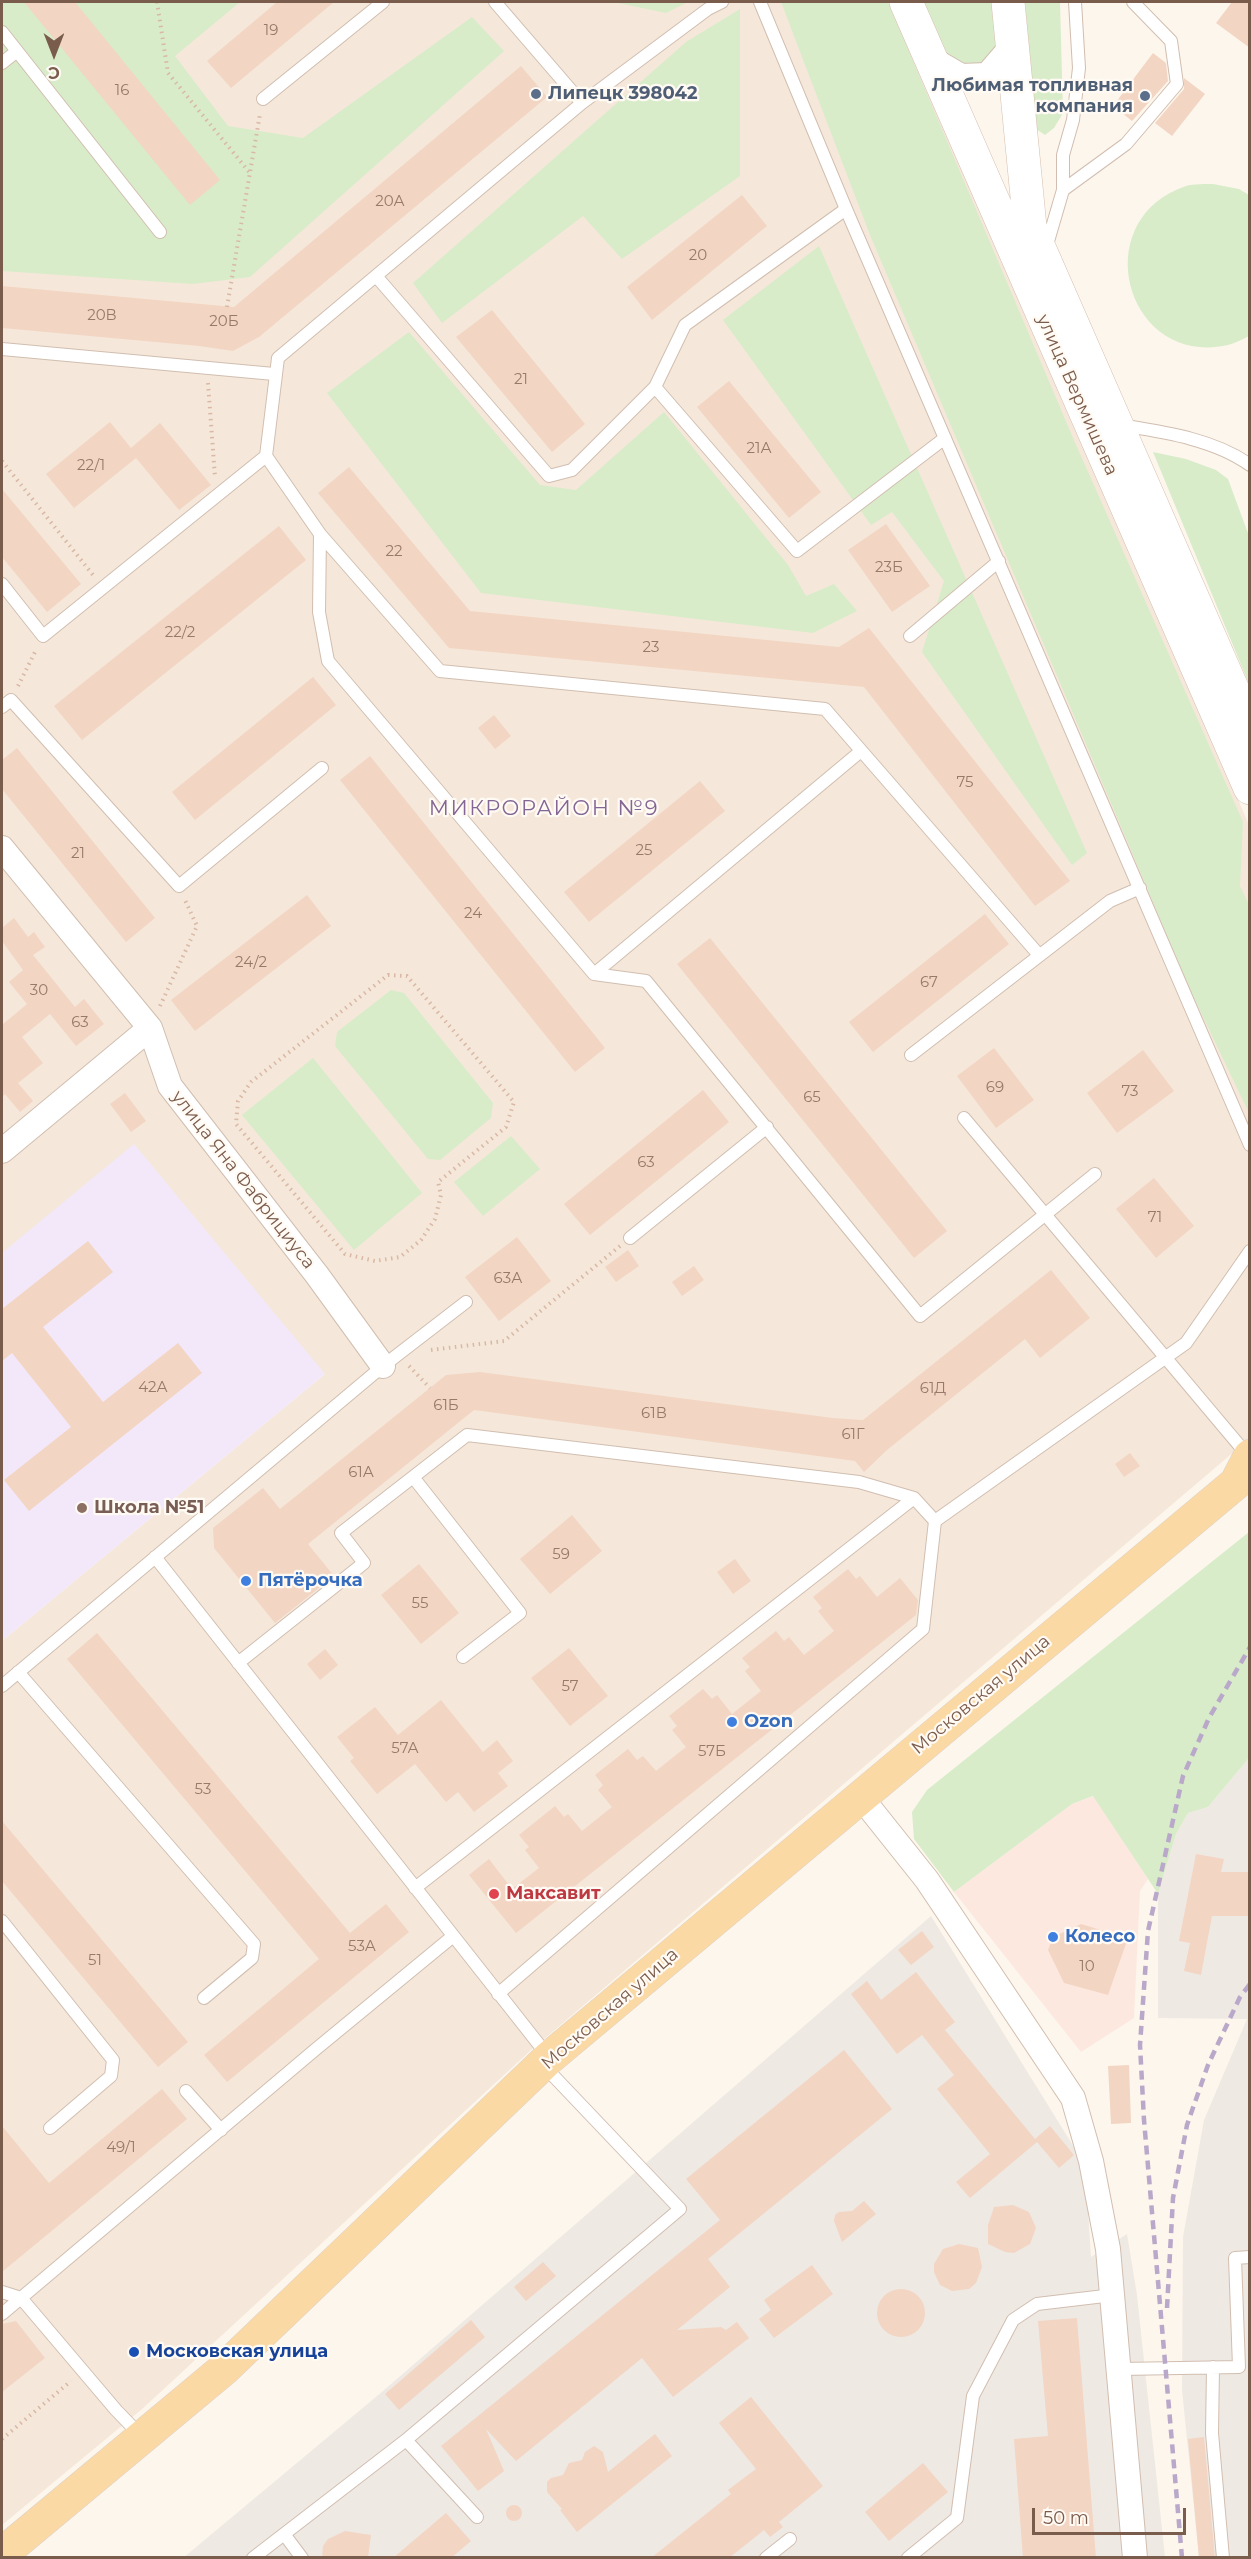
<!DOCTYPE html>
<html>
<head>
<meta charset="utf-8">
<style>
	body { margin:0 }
	#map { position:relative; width:1251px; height:2559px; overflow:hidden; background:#fdf6ec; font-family:Montserrat,sans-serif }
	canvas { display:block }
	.frame { position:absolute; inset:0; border:3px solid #7a5c4d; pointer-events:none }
	.north { position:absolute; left:24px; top:24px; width:60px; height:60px; -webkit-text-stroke:4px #fffaf3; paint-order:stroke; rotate:180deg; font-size:16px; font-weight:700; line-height:24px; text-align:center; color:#7a5c4d }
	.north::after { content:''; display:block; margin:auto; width:21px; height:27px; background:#7a5c4d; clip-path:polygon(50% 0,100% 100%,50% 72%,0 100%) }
	.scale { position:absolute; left:1032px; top:2508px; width:154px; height:27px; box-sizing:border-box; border:3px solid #7a5c4d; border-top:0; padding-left:8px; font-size:18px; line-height:21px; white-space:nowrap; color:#7a5c4d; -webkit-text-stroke:4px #fffaf3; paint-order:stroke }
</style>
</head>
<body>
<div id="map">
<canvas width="1251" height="2559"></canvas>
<div class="frame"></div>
<div class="north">С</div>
<div class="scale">50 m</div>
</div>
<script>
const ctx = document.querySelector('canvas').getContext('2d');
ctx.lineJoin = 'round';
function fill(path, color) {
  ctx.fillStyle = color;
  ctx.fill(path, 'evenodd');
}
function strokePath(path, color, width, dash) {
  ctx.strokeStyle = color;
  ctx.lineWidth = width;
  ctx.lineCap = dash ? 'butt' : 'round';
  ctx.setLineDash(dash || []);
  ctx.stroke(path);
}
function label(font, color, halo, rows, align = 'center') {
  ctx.font = font + ' Montserrat,sans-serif';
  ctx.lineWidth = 4.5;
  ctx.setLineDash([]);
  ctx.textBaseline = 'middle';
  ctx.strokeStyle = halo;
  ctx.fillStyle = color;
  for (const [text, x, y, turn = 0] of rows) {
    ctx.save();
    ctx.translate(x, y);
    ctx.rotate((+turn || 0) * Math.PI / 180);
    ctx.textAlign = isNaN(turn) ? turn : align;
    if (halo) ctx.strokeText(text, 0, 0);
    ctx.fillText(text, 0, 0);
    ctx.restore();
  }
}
fill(new Path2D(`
	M2 2H896L1249 825V1439L530 2051 141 2410 2 2525V1641L325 1374 2 1253Z`), '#f5e8da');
fill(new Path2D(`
	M1094 1796 1148 1879 1140 1891 1134 2018 1081 2052 954 1892 1072 1804Z`), '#fde8e0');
fill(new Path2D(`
	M1249 1758V2557H1199L1182 2390 1183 2237 1204 2120 1247 2019 1158 2018V1894L1176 1834 1188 1813 1208 1807Z
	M931 1916 1085 2165 1091 2257 1127 2234 1137 2295 1165 2557 183 2558 383 2391Z`), '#efe9e4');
fill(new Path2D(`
	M134 1144 325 1374 2 1641V1253Z`), '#f3e8fa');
fill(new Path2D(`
	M2 2H240L175 56 228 126 303 138 472 17 504 51 250 277 193 284 2 271Z
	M613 2H688L666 13Z
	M781 2H888L1073 438 1243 822 1240 886 1250 907 1249 1113 1192 994 870 235Z
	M916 2H1001L1004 35 983 66 950 63Z
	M1025 2H1060L1063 113 1054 128 1045 135 1036 129 1033 118Z
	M740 9V176L622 259 583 216 442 323 413 283 686 42Z
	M1213 184 1239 189 1249 195V336C1243 339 1235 343 1228 345 1126 368 1085 220 1186 186 1194 184 1205 184 1213 184Z
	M819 246 1087 853 1072 865 922 652 944 581 892 512 871 525 723 320Z
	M409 332 540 485 576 490 664 412 788 565 806 596 834 584 857 611 813 633 481 593 327 393Z
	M1153 452 1186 459 1216 470 1228 479 1249 536V684Z
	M391 990 404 993 493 1103 491 1118 440 1160 428 1159 335 1046 337 1032Z
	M313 1058 422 1193 354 1250 242 1115Z
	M511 1136 540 1169 483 1216 454 1182Z
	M1249 1532V1758L1208 1807 1188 1813 1176 1834 1158 1894 1093 1796 1072 1804 954 1892 914 1839 912 1812 927 1790Z`), '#d8ecc9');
fill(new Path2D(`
	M24 2H75L220 180 190 205Z
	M277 2H334L231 88 207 61Z
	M1232 2H1250V48L1216 23Z
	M1153 53 1166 63 1168 81 1132 121 1113 106Z
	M521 66 547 97 259 337 233 351 199 346 2 328V286L234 307Z
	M1184 78 1205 94 1172 136 1155 123 1184 89Z
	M742 195 767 226 652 320 627 287Z
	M492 310 585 424 552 452 456 337Z
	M729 381 821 492 789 518 697 407Z
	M110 422 131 448 160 423 211 485 179 510 136 458 74 508 46 474Z
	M349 467 470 611 839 647 869 628 1070 881 1035 906 864 687 449 648 318 493Z
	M2 489 81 584 47 612 2 557Z
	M886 524 930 586 892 612 848 550Z
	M279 526 306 560 82 740 54 706Z
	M313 677 336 705 195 820 172 792Z
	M494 715 511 736 495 749 478 728Z
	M17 748 155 918 126 942 2 789V760Z
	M370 756 605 1048 575 1072 340 780Z
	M700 781 725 811 589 922 564 892Z
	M307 895 331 926 195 1031 171 1000Z
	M985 914 1009 944 873 1052 849 1022Z
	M14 918 28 937 34 932 45 947 33 955 75 1007 84 999 104 1024 76 1046 50 1014 22 1037 43 1063 18 1083 33 1101 20 1112 5 1094 2 1097V1025L27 1004 9 982 23 970 2 941V928Z
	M710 938 947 1231 914 1258 677 964Z
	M994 1048 1034 1100 996 1128 957 1076Z
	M1143 1050 1174 1091 1117 1133 1087 1093Z
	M703 1090 729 1122 590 1235 564 1204Z
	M125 1093 146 1121 131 1132 110 1104Z
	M1154 1178 1194 1226 1156 1258 1116 1209Z
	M517 1237 551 1281 499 1321 465 1277Z
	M88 1241 113 1272 43 1327 103 1402 178 1343 202 1373 29 1511 4 1480 71 1427 12 1353 2 1361V1309Z
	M628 1250 639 1266 616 1282 605 1267Z
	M694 1266 704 1280 682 1296 672 1282Z
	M1051 1270 1090 1318 1040 1358 1025 1339 887 1450 864 1472 855 1461 474 1410 308 1544 334 1576 275 1623 214 1548 213 1528 263 1488 280 1509 446 1375 480 1372 833 1418 863 1420Z
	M1130 1453 1140 1466 1124 1477 1115 1464Z
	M572 1515 602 1551 550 1594 520 1559Z
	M735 1559 751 1581 733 1594 717 1572Z
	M419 1564 459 1613 421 1644 381 1595Z
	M848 1569 856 1579 860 1576 877 1597 900 1578 918 1600 916 1615 516 1933 469 1875 489 1859 512 1889 539 1868 525 1850 529 1847 519 1835 555 1806 564 1817 568 1814 582 1831 612 1807 598 1790 603 1785 595 1775 628 1749 637 1760 643 1756 656 1771 686 1747 672 1730 677 1726 669 1716 703 1689 712 1699 717 1695 732 1714 761 1691 745 1671 750 1667 742 1658 776 1631 784 1641 789 1637 804 1655 834 1631 818 1611 822 1608 813 1597Z
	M97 1633 350 1933 386 1904 409 1932 227 2082 204 2055 319 1959 67 1659Z
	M569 1648 608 1696 570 1726 531 1678Z
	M325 1649 338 1665 320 1680 307 1664Z
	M441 1700 483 1752 497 1740 513 1761 498 1773 508 1786 474 1812 458 1792 446 1802 415 1764 377 1794 350 1761 354 1758 337 1737 375 1707 398 1735Z
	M2 1821 188 2042 158 2067 2 1881Z
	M1196 1854 1224 1859 1221 1872H1250V1916H1212L1201 1975 1184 1971 1190 1943 1179 1941Z
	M1081 1924 1128 1938 1108 1995 1064 1983 1048 1950 1053 1937Z
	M922 1931 934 1947 911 1965 898 1950Z
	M916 1972 955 2022 945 2030 1035 2139 1050 2126 1074 2155 1059 2168 1037 2142 970 2198 956 2182 990 2154 937 2089 954 2075 922 2035 897 2054 851 1994 867 1981 881 2000Z
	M844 2050 892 2109 708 2259 730 2287 677 2330 721 2327 726 2330 737 2322 749 2338 673 2397 642 2358 516 2461 486 2429 504 2471 478 2491 441 2446 720 2220 686 2179Z
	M1129 2065 1131 2123 1111 2124 1108 2066Z
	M162 2089 187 2119 2 2272V2126L49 2183Z
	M864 2201 876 2214 842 2242 834 2221 835 2215 839 2212 852 2211Z
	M1013 2205 1029 2212 1036 2228 1030 2244 1014 2253 1005 2252 988 2244V2225L994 2207Z
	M959 2244 978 2248 982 2267 976 2283 969 2289 952 2291 940 2285 934 2272V2264L943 2249Z
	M543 2262 556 2276 526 2301 514 2287Z
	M812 2265 833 2294 774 2338 759 2319 771 2310 764 2300Z
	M877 2313a24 24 0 1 1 48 0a24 24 0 1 1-48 0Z
	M1077 2318 1096 2558H1023L1014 2439 1048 2436 1038 2321Z
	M471 2320 485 2337 399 2410 385 2394Z
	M16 2321 45 2358 2 2392V2324Z
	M751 2397 823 2486 779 2522 783 2527 770 2537 764 2530 729 2558H651L731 2494 728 2490 756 2469 719 2423Z
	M655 2434 672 2456 577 2532 560 2510 562 2509 547 2492V2482L551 2478 563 2475 569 2463 582 2460 585 2452 594 2446 603 2452 608 2472Z
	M1204 2437 1215 2558H1199L1188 2439Z
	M923 2463 948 2492 889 2541 865 2512Z
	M506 2513a8 8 0 1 1 16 0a8 8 0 1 1-16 0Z
	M446 2513 471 2541 451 2558H393Z
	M345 2531 371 2535 368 2558H322L323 2546 328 2539Z`), '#f3d5c3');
const service = new Path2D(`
	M495 2 582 103
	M760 2 846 209 1250 1145
	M2 32 160 232
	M2 63 17 51
	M263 99 383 2
	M1063 190V155L1073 120 1079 68 1075 2
	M1046 248 1063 190 1126 144 1177 84 1171 41 1133 2
	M376 276 549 476 572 470 655 387 685 325 846 209
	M2 349 274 374
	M655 387 797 551 945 438
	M1120 425C1163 432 1214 439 1250 465
	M266 456 320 534 440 671 825 709 1039 955
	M320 534 319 612 328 661 594 974 861 751
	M2 584 43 636 266 456 278 358 582 103 708 9 722 2
	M910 636 999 561
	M2 707 11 700 179 886 322 768
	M594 974 646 981 920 1316 1095 1174
	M911 1055 1110 901 1140 888
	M964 1118 1249 1457
	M630 1238 767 1127
	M413 1477 520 1613 463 1657
	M155 1557 548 2056
	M238 1663 364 1563 341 1533 467 1435 859 1482 914 1498 935 1521
	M18 1672 254 1944 252 1958 204 1998
	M2 1686 383 1366 466 1302
	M415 1888 914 1498
	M2 1921 113 2060 111 2076 50 2128
	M498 1994 923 1629 935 1521 1186 1343 1250 1251
	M186 2091 221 2130
	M2 2292 21 2298 316 2049 452 1937
	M2 2314 21 2298 116 2410 142 2437
	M1213 2367 1212 2433 1223 2558
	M1120 2369 1239 2367 1235 2258 1250 2257
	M477 2517 406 2440 680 2209 544 2066
	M284 2534 302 2558
	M253 2558 406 2440
	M766 2558 790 2539
	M908 2558 957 2518 973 2396 1013 2320 1037 2304 1113 2295`);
const minor = new Path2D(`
	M930 58 961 76 987 75 1012 46
	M2 848 150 1028 170 1086 317 1275 383 1366
	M2 1151 150 1028
	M860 1796 927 1880 1073 2098 1091 2161 1108 2249 1135 2558`);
const secondary = new Path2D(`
	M906 2 1250 788
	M1008 2 1030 227 1250 729`);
const primary = new Path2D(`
	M2 2554 224 2369 549 2058 1236 1483 1250 1456`);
strokePath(service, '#d1beb0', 14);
strokePath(minor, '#d1beb0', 26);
strokePath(secondary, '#d6c0b0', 34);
strokePath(primary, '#dad1cd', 34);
strokePath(new Path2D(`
	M157 2 168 73 250 173
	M227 307 260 114
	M208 383 215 477
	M2 461 93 575
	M18 686 36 650
	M388 975 407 976 514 1102 506 1127 438 1182 441 1195 435 1219 421 1240 400 1257 375 1261 345 1254 236 1124 238 1101 251 1082Z
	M160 1006 197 926 184 898
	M431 1350 504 1341 620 1246
	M409 1366 430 1388
	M2 2439 71 2381`), '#d9b8a5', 4, [1.5, 4.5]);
strokePath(service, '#fff', 12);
strokePath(minor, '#fff', 24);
strokePath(secondary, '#fff', 33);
strokePath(primary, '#fbd9a5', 33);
strokePath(new Path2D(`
	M1167 2308 1173 2198 1187 2125 1208 2065 1240 1997 1250 1984
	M1182 2558 1144 2120 1140 2045 1148 1931 1183 1776 1209 1718 1250 1647`), '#b9a8c9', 4.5, [9, 6]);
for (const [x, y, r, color] of [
	[536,94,6,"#5c6f8a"],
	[1145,96,6,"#5c6f8a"],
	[82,1508,6,"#8d6e63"],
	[246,1581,6,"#3f7fe0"],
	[732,1722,6,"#3f7fe0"],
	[494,1894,6,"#e0444e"],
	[1053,1937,6,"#3f7fe0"],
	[134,2352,6,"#1a4fb4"]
]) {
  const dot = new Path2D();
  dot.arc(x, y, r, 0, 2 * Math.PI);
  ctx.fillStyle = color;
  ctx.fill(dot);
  strokePath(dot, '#fffaf3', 2);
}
label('15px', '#987a6a', null, [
	["19",271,31],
	["16",122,91],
	["20А",390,202],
	["20",698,256],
	["20В",102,316],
	["20Б",224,322],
	["21",521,380],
	["21А",759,449],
	["22/1",91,466],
	["22",394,552],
	["23Б",889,568],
	["22/2",180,633],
	["23",651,648],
	["75",965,783],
	["25",644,851],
	["21",78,854],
	["24",473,914],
	["24/2",251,963],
	["67",929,983],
	["30",39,991],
	["63",80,1023],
	["69",995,1088],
	["73",1130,1092],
	["65",812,1098],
	["63",646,1163],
	["71",1155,1218],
	["63А",508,1279],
	["42А",153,1388],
	["61Д",933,1389],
	["61Б",446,1406],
	["61В",654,1414],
	["61Г",853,1435],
	["61А",361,1473],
	["59",561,1555],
	["55",420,1604],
	["57",570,1687],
	["57А",405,1749],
	["57Б",712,1752],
	["53",203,1790],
	["53А",362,1947],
	["51",95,1961],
	["10",1087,1967],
	["49/1",121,2148]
]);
label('bold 18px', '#4e5e75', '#fffaf3', [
	["Любимая топливная",1133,86],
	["компания",1133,107],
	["Липецк 398042",548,94,"left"]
], 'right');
label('18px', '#7a5c4d', '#fffaf3', [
	["улица Вермишева",1077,395,66],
	["улица Яна Фабрициуса",243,1180,52],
	["Московская улица",981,1695,-40],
	["Московская улица",610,2009,-41]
]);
label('bold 18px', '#785e54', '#fffaf3', [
	["Школа №51",94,1508]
], 'left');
label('bold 18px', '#366cbe', '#fffaf3', [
	["Пятёрочка",258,1581],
	["Ozon",744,1722],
	["Колесо",1065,1937]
], 'left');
label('bold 18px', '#be3a42', '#fffaf3', [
	["Максавит",506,1894]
], 'left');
label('bold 18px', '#164399', '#fffaf3', [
	["Московская улица",146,2352]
], 'left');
ctx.letterSpacing = '1.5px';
label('21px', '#846695', '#fffaf3', [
	["МИКРОРАЙОН №9",544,809]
]);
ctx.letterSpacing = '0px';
</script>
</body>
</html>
